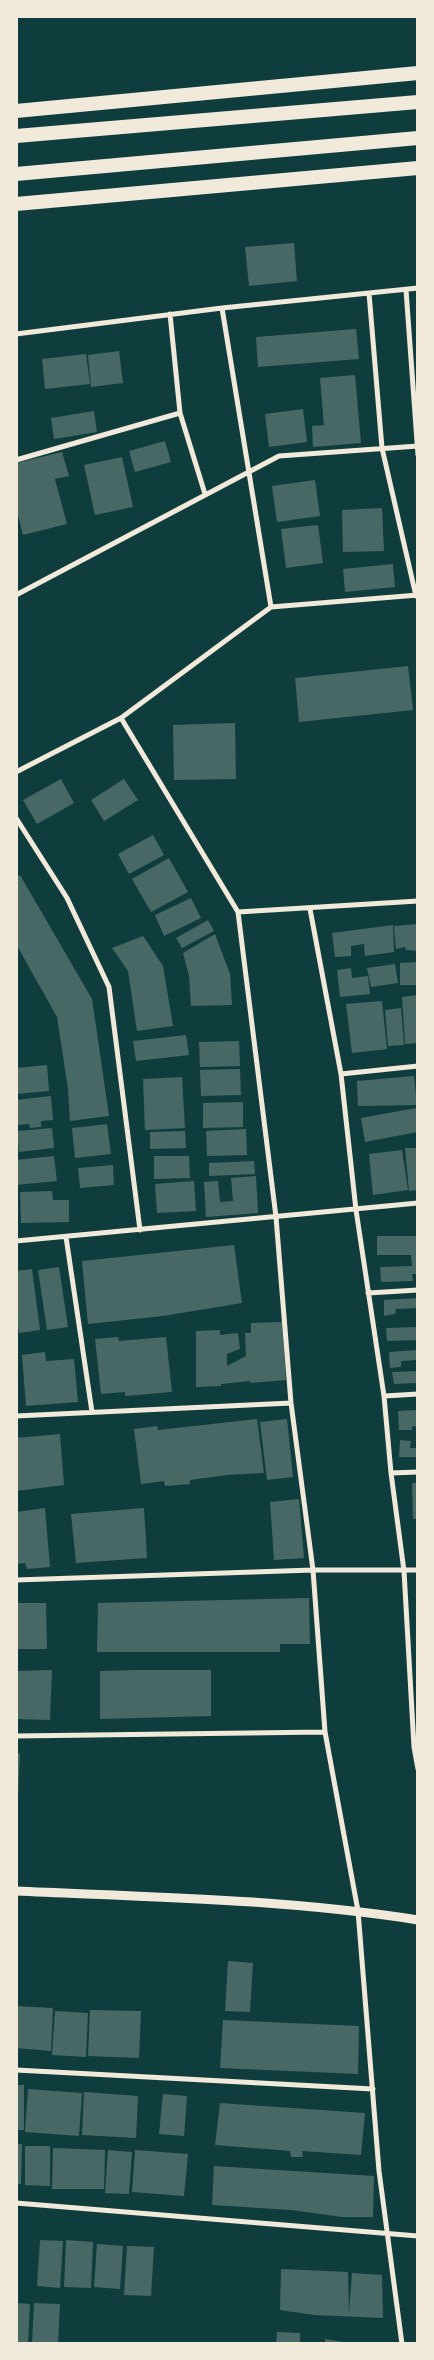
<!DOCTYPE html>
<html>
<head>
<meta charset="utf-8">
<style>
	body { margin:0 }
	#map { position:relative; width:434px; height:2360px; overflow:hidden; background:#0f3d3e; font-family:"Golos Text",sans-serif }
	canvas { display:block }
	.frame { position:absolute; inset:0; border:18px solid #f1e9da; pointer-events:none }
</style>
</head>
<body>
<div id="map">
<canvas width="434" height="2360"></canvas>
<div class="frame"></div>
</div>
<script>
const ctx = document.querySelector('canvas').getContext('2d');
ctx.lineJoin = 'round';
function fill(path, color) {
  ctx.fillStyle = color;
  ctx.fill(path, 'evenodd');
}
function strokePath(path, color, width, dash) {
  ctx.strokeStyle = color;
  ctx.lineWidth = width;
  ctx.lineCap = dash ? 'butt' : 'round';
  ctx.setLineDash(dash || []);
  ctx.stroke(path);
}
fill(new Path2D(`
	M294 243 297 281 249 286 245 247Z
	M356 329 359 359 258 367 256 337Z
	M119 351 123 383 91 387 88 355Z
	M86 354 90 384 45 389 42 359Z
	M355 375 361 443 313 447 312 426 324 425 320 378Z
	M303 409 307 442 269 447 265 414Z
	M94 411 97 432 54 439 51 418Z
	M165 441 171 462 135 472 129 451Z
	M62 452 69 476 55 479 67 524 23 535 16 507V463Z
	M122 457 133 507 95 515 84 465Z
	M315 480 320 516 277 522 272 486Z
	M382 508 384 551 343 552 342 510Z
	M318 525 323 563 286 568 281 529Z
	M393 564 395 587 345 592 343 569Z
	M408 666 413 710 299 722 295 678Z
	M235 723 236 779 174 780 173 725Z
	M61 779 74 803 37 824 23 800Z
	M124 779 138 800 104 821 91 800Z
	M153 835 164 855 129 874 118 854Z
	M169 858 188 892 151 912 132 879Z
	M20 875 92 999 109 1116 70 1121 68 1089 57 1017 16 944V878Z
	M191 898 201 918 164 936 155 915Z
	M208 920 214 931 182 948 176 938Z
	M418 924V951L406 950 405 947 396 949 394 926Z
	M393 925 394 952 365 956 364 944 351 946V956L335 957 332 933Z
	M215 934 230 974 232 1005 191 1006 189 976 183 953Z
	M143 936 163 966 173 1026 137 1031 128 971 112 948Z
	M418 962V985H400V963Z
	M395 964 398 983 371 987 367 968Z
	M351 968 352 978 368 976 370 994 340 997 337 970Z
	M418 995V1043L405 1044 402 997Z
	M382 1001 387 1049 352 1053 346 1004Z
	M401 1008 404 1045 388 1046 385 1010Z
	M186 1035 189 1055 136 1061 133 1041Z
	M239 1041 240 1066 200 1067 199 1042Z
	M47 1065 49 1091 16 1094V1068Z
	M240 1069 241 1095 201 1096 200 1070Z
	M414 1076 417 1105 358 1106 357 1081Z
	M182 1077 185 1128 145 1130 143 1079Z
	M51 1096 53 1120 41 1121V1127L30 1128 29 1124 16 1125V1100Z
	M243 1102V1127L203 1128V1103Z
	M416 1108 418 1132 365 1142 361 1118Z
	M107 1124 111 1154 75 1158 72 1128Z
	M52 1128 54 1148 19 1152 17 1131Z
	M246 1129 247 1155 207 1156 206 1131Z
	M185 1131 186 1148 150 1149V1132Z
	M405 1148H418V1190L409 1191Z
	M402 1150 408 1190 373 1195 369 1154Z
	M54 1156 57 1181 16 1185V1160Z
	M154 1156H189L190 1178 154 1179Z
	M254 1161 255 1174 209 1176V1163Z
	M113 1165 114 1185 80 1188 78 1168Z
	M256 1176 258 1213 206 1217 204 1182 218 1181 220 1202 233 1201 231 1178Z
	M194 1181 196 1211 157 1213 155 1184Z
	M52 1191 53 1200H69V1222L21 1223 20 1192Z
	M377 1236H418V1274H412L413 1281 381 1282 380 1267 412 1266 411 1255H377Z
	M234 1245 242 1303 163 1316 88 1324 82 1261Z
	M59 1267 68 1327 47 1330 38 1270Z
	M32 1269 40 1330 19 1333 16 1311V1271Z
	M418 1298V1308L396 1309 395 1314 384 1316V1300Z
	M282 1322 286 1380 250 1383V1381L221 1384V1386L196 1387V1331L220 1330V1335L238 1333 240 1349 227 1354V1366L246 1356 245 1333H251V1323Z
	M418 1327V1340L387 1341 386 1328Z
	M118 1337 119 1341 166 1337 172 1392 125 1396V1392L101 1394 95 1339Z
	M418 1350V1360L401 1361V1367L390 1368 389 1352Z
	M45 1352 46 1361 74 1359 78 1402 26 1406 22 1355Z
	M418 1371V1383L394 1384 392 1372Z
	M418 1410V1427L412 1426V1430H399L398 1411Z
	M257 1419 264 1473 227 1475 190 1480V1484L165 1486 164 1481 141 1484 134 1429 157 1426 158 1430Z
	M287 1419 293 1477 267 1480 260 1422Z
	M60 1434 64 1485 16 1491V1438Z
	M400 1440 411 1441 410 1448H418V1457H399Z
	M412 1483H418V1519H413Z
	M299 1499 304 1558 274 1560 270 1502Z
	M45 1508 50 1567 27 1569 25 1563 16 1564V1512Z
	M144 1508 147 1558 76 1563 71 1514Z
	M309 1598 310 1644H280V1652H97L98 1603Z
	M17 1603H46L47 1649H18Z
	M52 1670 50 1720 16 1719V1671Z
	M136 1670H211V1716L100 1719V1671Z
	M16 1753 20 1754 18 1796H16Z
	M228 1961 253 1963 250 2012 225 2011Z
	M16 2006 53 2008 51 2051 16 2048Z
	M90 2010 141 2011 139 2058 88 2056Z
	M55 2011 88 2013 86 2057 52 2055Z
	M223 2020 359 2026 358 2074 220 2068Z
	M16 2085H24V2130H16Z
	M28 2089 82 2093 79 2136 25 2132Z
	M84 2092 138 2096 136 2138 82 2135Z
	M163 2094 187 2096 184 2136 159 2134Z
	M220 2103 365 2113 361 2155 302 2151 303 2157H291L290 2151 215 2145Z
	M16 2144H22L21 2184H16Z
	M25 2146H50V2186L25 2185Z
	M53 2148 105 2150 104 2189H52Z
	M108 2150 132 2152 129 2194 105 2193Z
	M135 2150 188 2154 184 2196 132 2192Z
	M214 2166 374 2176 373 2217H342L291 2210 212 2205Z
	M40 2240 63 2241 60 2288 37 2286Z
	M66 2240 93 2242 91 2288 64 2287Z
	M97 2244 123 2246 120 2289 94 2287Z
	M127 2246 154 2247 151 2296 124 2295Z
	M281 2269 348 2272 349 2313 352 2273 382 2275 383 2318 314 2315 280 2310Z
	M16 2303 30 2304 28 2344H16Z
	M34 2303 60 2304 58 2344H32Z
	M277 2332 300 2333V2344H276Z
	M325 2339 350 2343V2344H325Z`), '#486865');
strokePath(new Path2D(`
	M406 290 418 455
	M369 293 382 448 416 596
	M222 308 271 607
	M16 334 222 308 418 288
	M180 413 205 494
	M16 460 180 413 170 314
	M16 595 279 456 418 446
	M121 718 238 912 276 1217 291 1403 313 1570 325 1732 358 1911 379 2171 402 2344
	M16 772 121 718 271 607 418 595
	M16 818 67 898 109 987 140 1230
	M310 909 341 1074 356 1210 384 1396 391 1473 404 1571 414 1747 418 1769
	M238 912 418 901
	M341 1074 418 1066
	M66 1237 92 1412
	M16 1241 418 1203
	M368 1293 418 1290
	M384 1396 418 1394
	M16 1416 291 1403
	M391 1473 418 1472
	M16 1580 313 1570H418
	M16 1736 325 1732
	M16 2070 373 2089
	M16 2203 418 2236`), '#f1e9da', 5);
strokePath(new Path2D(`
	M16 1891C150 1897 285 1899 418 1920`), '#f1e9da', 9);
strokePath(new Path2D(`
	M16 111 418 73
	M16 136 418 102
	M16 174 418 138
	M16 204 418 168`), '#f1e9da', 14);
</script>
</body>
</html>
